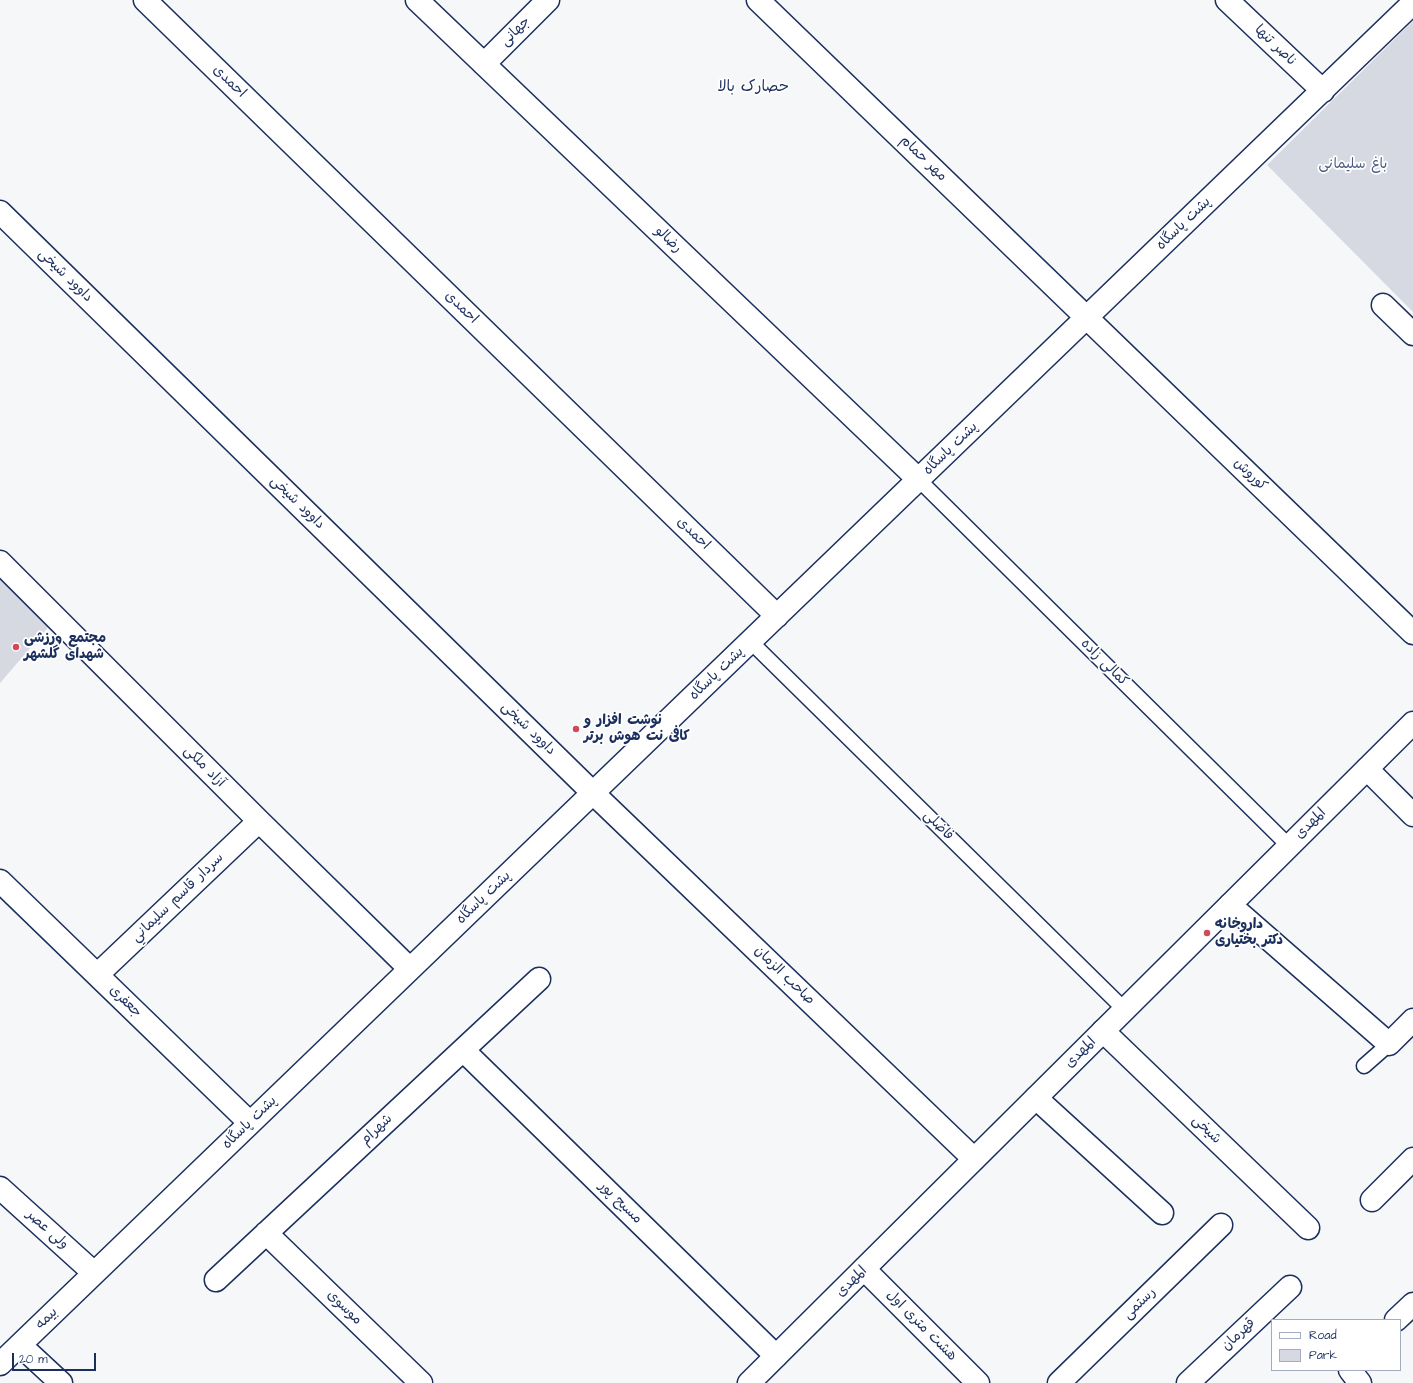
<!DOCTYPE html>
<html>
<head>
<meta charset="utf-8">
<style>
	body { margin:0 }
	#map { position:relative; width:1413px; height:1383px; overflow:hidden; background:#f6f7f9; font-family:"Architects Daughter",sans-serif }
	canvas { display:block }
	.legend { position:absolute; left:1271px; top:1319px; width:130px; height:52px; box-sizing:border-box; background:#fff; border:1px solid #a4acbf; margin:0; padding:5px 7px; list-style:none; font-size:12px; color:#1b2f5e }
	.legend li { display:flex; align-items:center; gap:8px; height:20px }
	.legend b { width:20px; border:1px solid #a4acbf }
	.scale { position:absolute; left:12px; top:1353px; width:84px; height:18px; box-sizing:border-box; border:2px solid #1b2f5e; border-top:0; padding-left:5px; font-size:12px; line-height:14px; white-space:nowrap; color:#1b2f5e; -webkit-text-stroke:3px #fff; paint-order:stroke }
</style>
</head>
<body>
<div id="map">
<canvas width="1413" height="1383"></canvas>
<ul class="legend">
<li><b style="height:5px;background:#fff"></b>Road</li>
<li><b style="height:11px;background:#d6d9e2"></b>Park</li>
</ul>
<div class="scale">20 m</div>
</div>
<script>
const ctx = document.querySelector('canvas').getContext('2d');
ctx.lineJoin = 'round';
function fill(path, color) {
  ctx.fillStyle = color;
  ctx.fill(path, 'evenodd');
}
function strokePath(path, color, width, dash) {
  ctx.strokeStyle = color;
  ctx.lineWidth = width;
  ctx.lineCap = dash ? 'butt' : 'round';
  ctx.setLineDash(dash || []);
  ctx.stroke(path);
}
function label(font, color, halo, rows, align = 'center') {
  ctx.font = font + ' "Architects Daughter","Playpen Sans Arabic",sans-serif';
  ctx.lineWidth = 3.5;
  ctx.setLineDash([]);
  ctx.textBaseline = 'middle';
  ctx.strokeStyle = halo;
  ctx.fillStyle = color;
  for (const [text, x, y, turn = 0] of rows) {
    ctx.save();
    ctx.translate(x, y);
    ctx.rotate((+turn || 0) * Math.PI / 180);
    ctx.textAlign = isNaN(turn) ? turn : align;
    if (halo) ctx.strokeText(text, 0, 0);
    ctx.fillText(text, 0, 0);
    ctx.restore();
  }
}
fill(new Path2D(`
	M1413 21V312L1267 165Z
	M0 551 63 610 0 683Z`), '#d6d9e2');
const lane = new Path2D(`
	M919 480 1289 846
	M751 642 1125 1010
	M1364 1066 1389 1044`);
const street = new Path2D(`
	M145 0 777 616
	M417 0 919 480
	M758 0 1413 633
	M1227 0 1323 91
	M0 212 593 793 974 1159
	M1383 305 1413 334
	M0 562 259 821 410 969
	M1367 769 1413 815
	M0 881 250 1123
	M1230 905 1389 1044 1413 1020
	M97 975 259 821
	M1103 1031 1308 1228
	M463 1050 776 1356
	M1036 1098 1162 1213
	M0 1188 94 1273
	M1372 1200 1413 1159
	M266 1233 421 1383
	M864 1269 978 1383
	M216 1280 539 979
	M1396 1320 1413 1304
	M20 1345 61 1383
	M0 1364 1413 3
	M1350 1370 1360 1383
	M1059 1383 1221 1225
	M1188 1383 1290 1287`);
const secondary = new Path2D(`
	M484 64 548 0
	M749 1383 1413 723`);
strokePath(lane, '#1b2f5e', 17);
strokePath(street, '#1b2f5e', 25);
strokePath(secondary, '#1b2f5e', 25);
strokePath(lane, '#fff', 14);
strokePath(street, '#fff', 22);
strokePath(secondary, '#fff', 22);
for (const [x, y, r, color] of [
	[16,647,4,"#d1495b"],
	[576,729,4,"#d1495b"],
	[1207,933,4,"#d1495b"]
]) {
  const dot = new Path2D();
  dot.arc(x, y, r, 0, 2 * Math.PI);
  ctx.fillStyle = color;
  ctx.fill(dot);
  strokePath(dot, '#fff', 1.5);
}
label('14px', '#1b2f5e', '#fff', [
	["جهانی",516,32,-45],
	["ناصر تنها",1275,46,44],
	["احمدی",229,82,44],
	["مهر حمام",923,159,44],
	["پشت پاسگاه",1184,224,-44],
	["رضالو",668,240,44],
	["داوود شیخی",65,276,44],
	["احمدی",461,308,44],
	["پشت پاسگاه",951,449,-44],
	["کوروش",1250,475,44],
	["داوود شیخی",297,503,44],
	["احمدی",693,534,44],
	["کمالی زاده",1104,663,45],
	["پشت پاسگاه",717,674,-44],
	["داوود شیخی",528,729,44],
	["آزاد ملکی",204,767,45],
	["المهدی",1311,824,-45],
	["فاضلی",938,826,45],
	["سردار قاسم سليماني",178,898,-44],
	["پشت پاسگاه",484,898,-44],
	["صاحب الزمان",784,976,44],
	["جعفری",125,1002,44],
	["المهدی",1081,1053,-45],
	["پشت پاسگاه",250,1123,-44],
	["شهرام",377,1130,-43],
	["شیخی",1206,1130,44],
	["مسیح پور",620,1203,44],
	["ولی عصر",47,1230,42],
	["المهدی",852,1282,-45],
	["رستمی",1140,1304,-44],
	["موسوی",344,1308,44],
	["بیمه",47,1319,-44],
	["هشت متری اول",921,1326,45],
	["قهرمان",1239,1335,-43]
]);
label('14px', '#4a5a7f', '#fff', [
	["باغ سلیمانی",1353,165]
]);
label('bold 14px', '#1b2f5e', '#fff', [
	["مجتمع ورزشی",24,639],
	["شهدای گلشهر",24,655],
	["نوشت افزار و",584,721],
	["کافی نت هوش برتر",584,737],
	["داروخانه",1215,925],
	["دکتر بختیاری",1215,941]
], 'left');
label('15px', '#1b2f5e', '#fff', [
	["حصارک بالا",753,88]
]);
</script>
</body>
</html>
